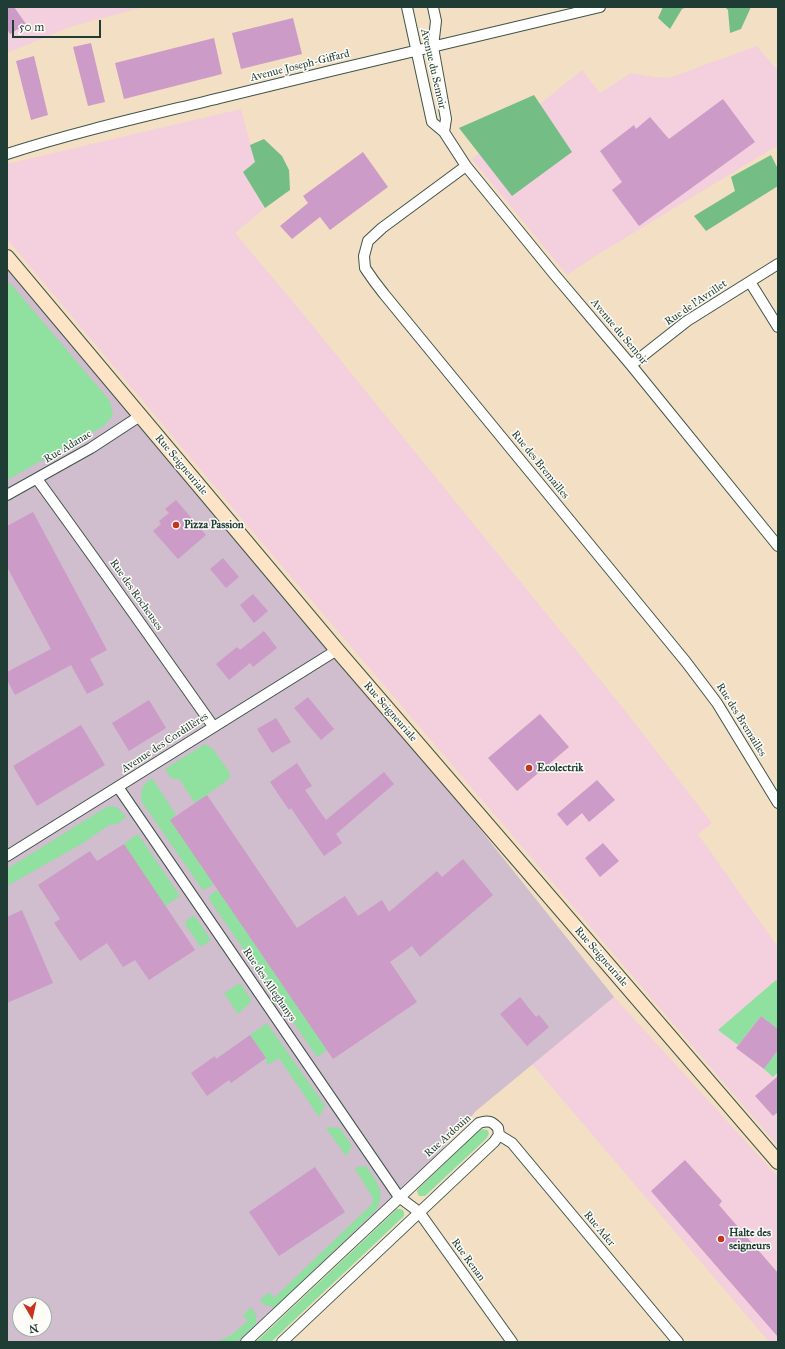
<!DOCTYPE html>
<html>
<head>
<meta charset="utf-8">
<style>
	body { margin:0 }
	#map { position:relative; width:785px; height:1349px; overflow:hidden; background:#f3dfc3; font-family:"IM FELL Great Primer",serif }
	canvas { display:block }
	.frame { position:absolute; inset:0; border:8px solid #1f3d34; pointer-events:none }
	.north { position:absolute; left:12px; top:1297px; width:40px; height:40px; box-sizing:border-box; background:#fdfcf7; border:1px solid #a4b0a9; border-radius:50%; rotate:171deg; font-size:11px; font-weight:700; line-height:16px; text-align:center; color:#1f3d34 }
	.north::after { content:''; display:block; margin:auto; width:14px; height:18px; background:#c8321e; clip-path:polygon(50% 0,100% 100%,50% 72%,0 100%) }
	.scale { position:absolute; left:12px; top:20px; width:89px; height:18px; box-sizing:border-box; border:2px solid #1f3d34; border-top:0; padding-left:5px; font-size:12px; line-height:14px; white-space:nowrap; color:#1f3d34; -webkit-text-stroke:3px #fdfcf7; paint-order:stroke }
</style>
</head>
<body>
<div id="map">
<canvas width="785" height="1349"></canvas>
<div class="frame"></div>
<div class="north">N</div>
<div class="scale">50 m</div>
</div>
<script>
const ctx = document.querySelector('canvas').getContext('2d');
ctx.lineJoin = 'round';
function fill(path, color) {
  ctx.fillStyle = color;
  ctx.fill(path, 'evenodd');
}
function strokePath(path, color, width, dash) {
  ctx.strokeStyle = color;
  ctx.lineWidth = width;
  ctx.lineCap = dash ? 'butt' : 'round';
  ctx.setLineDash(dash || []);
  ctx.stroke(path);
}
function label(font, color, halo, rows, align = 'center') {
  ctx.font = font + ' "IM FELL Great Primer",serif';
  ctx.lineWidth = 3;
  ctx.setLineDash([]);
  ctx.textBaseline = 'middle';
  ctx.strokeStyle = halo;
  ctx.fillStyle = color;
  for (const [text, x, y, turn = 0] of rows) {
    ctx.save();
    ctx.translate(x, y);
    ctx.rotate((+turn || 0) * Math.PI / 180);
    ctx.textAlign = isNaN(turn) ? turn : align;
    if (halo) ctx.strokeText(text, 0, 0);
    ctx.fillText(text, 0, 0);
    ctx.restore();
  }
}
fill(new Path2D(`
	M7 7H144L73 26 7 53Z
	M757 46 778 71V145L592 258 567 275 472 159 582 70 600 93 631 73 654 77 669 78Z
	M241 109 255 162 244 172 265 208 235 233 299 309 623 708 712 823 698 834 778 947V1144L777 1145 247 525 7 239V164Z
	M614 997 778 1177V1342H769L532 1064Z`), '#f4cfdd');
fill(new Path2D(`
	M7 257 337 650 614 997 476 1111 399 1197 246 1342H7ZM20 1305H44V1329H20Z`), '#d0bdcd');
fill(new Path2D(`
	M10 283 110 401 113 415 104 426 7 480V315L8 314 7 313V286Z
	M205 744 213 749 230 773 229 779 195 803 179 779H172L165 769Z
	M152 778 176 815 170 820 214 884 204 890 202 889 142 802C139 791 143 784 152 778Z
	M108 806 117 807 126 817 117 824 109 825 83 843 7 886V869Z
	M138 834 180 896 165 906 124 844Z
	M218 890 327 1050 317 1057 209 899 210 895Z
	M194 915 211 940 201 947 185 924 186 921Z
	M776 980 778 982V1029L761 1016 738 1045 718 1030Z
	M240 983 252 1001 238 1014 224 993Z
	M267 1023 325 1106 319 1117 279 1058 270 1064H267L266 1058 250 1035Z
	M778 1050V1072L773 1077 764 1069Z
	M328 1127 340 1128 352 1146 346 1156 326 1128Z
	M481 1129 487 1130C490 1133 489 1135 486 1139L425 1196H419L417 1191 419 1188Z
	M366 1166C376 1181 388 1193 375 1211L275 1307 264 1305 260 1300 269 1292 274 1298 372 1204 373 1198 355 1169 357 1167Z
	M397 1209C402 1208 405 1211 404 1216L271 1342H256Z
	M251 1307 256 1315V1324L236 1342H216L230 1336 248 1321 243 1315Z`), '#90e0a0');
fill(new Path2D(`
	M663 7H687L682 9 670 29 658 18Z
	M725 7H751L741 29 730 33 728 10Z
	M534 95 572 152 512 196 459 128Z
	M264 139 282 156 289 170 290 190 265 208 243 172 255 162 250 145Z
	M771 155 778 169V186L706 231 694 216 735 191 731 177Z`), '#74be86');
fill(new Path2D(`
	M7 7H14L26 24 10 34 7 29Z
	M293 18 302 54 241 69 232 33Z
	M214 38 222 74 124 99 115 63Z
	M91 43 105 102 88 106 73 47Z
	M34 56 48 115 31 120 16 61Z
	M723 99 755 142 639 226 612 190 622 182 600 151 634 125 636 129 650 117 669 139Z
	M363 152 388 187 330 230 320 217 292 239 280 226 308 203 303 196Z
	M176 500 206 535 178 559 153 531 161 524 159 521 169 513 165 509Z
	M33 512 107 650 90 659 104 685 87 694 71 665 15 695 7 680V672L51 649 7 567V526Z
	M223 558 239 577 226 588 210 569Z
	M253 594 268 611 254 623 240 605Z
	M264 631 277 648 253 667 250 663 229 680 216 664 237 647 240 650Z
	M308 697 334 729 321 740 294 708Z
	M149 700 166 728 129 751 112 723Z
	M540 714 569 747 517 791 488 758Z
	M276 718 291 742 272 753 257 729Z
	M81 725 105 765 37 806 13 766Z
	M297 763 312 786 305 790 326 820 384 772 394 784 336 834 342 843 324 856 291 808 289 810 270 782Z
	M597 780 615 800 589 822 582 813 567 826 557 814Z
	M207 795 297 928 345 896 358 916 382 900 389 912 437 871 442 877 463 859 493 895 420 957 412 946 390 962 417 1002 333 1059 170 820Z
	M603 843 619 861 600 877 585 858Z
	M124 844 195 950 149 980 135 960 123 967 107 943 80 961 54 923 60 919 38 885 90 851 97 861Z
	M22 910 53 983 7 1003V917Z
	M520 997 536 1017 539 1015 549 1027 527 1046 500 1014Z
	M761 1016 778 1029V1050L764 1069 736 1048Z
	M250 1035 266 1058 231 1083 229 1080 207 1096 191 1073 215 1056 216 1059Z
	M778 1076V1112L773 1116 755 1096Z
	M685 1160 722 1201 719 1205 778 1273V1337L651 1191Z
	M315 1167 345 1212 279 1256 249 1212Z`), '#cd9bc8');
const street = new Path2D(`
	M407 7 432 122 444 132 466 166 554 274 631 365 778 546
	M433 7 436 21 433 47 446 119 444 132
	M7 154C78 131 151 115 224 97 349 66 474 37 600 7
	M466 166 382 228 368 241 364 256 365 268 374 281 384 294 686 662 717 703 778 803
	M750 282 778 327
	M631 365 687 321 778 264
	M37 479C97 561 155 644 213 726
	M7 495 91 448 140 416
	M118 787 399 1197 419 1212 512 1342
	M7 856 337 650
	M499 1135 512 1143 678 1342
	M246 1342 479 1123C488 1120 492 1121 498 1128L499 1135 494 1142 282 1342`);
const secondary = new Path2D(`
	M7 257 337 650 778 1162`);
strokePath(street, '#3f5549', 12);
strokePath(secondary, '#3f5549', 16);
strokePath(street, '#fff', 10);
strokePath(secondary, '#fee4c6', 14);
for (const [x, y, r, color] of [
	[176,525,4,"#c8321e"],
	[529,768,4,"#c8321e"],
	[721,1239,4,"#c8321e"]
]) {
  const dot = new Path2D();
  dot.arc(x, y, r, 0, 2 * Math.PI);
  ctx.fillStyle = color;
  ctx.fill(dot);
  strokePath(dot, '#fdfcf7', 1.5);
}
label('11px', '#1f3d34', '#fdfcf7', [
	["Avenue Joseph-Giffard",300,66,-14],
	["Avenue du Semoir",433,69,77],
	["Rue de l'Avrillet",696,303,-34],
	["Avenue du Semoir",619,332,50],
	["Rue Adanac",68,447,-31],
	["Rue Seigneuriale",181,465,50],
	["Rue des Bremailles",540,465,51],
	["Rue des Rocheuses",136,595,55],
	["Rue Seigneuriale",390,712,49],
	["Rue des Bremailles",741,720,58],
	["Avenue des Cordillères",165,743,-33],
	["Rue Seigneuriale",601,957,49],
	["Rue des Alleghanys",269,985,56],
	["Rue Ardouin",448,1136,-42],
	["Rue Ader",599,1229,50],
	["Rue Renan",468,1260,54]
]);
label('bold 11px', '#1f3d34', '#fdfcf7', [
	["Pizza Passion",184,525],
	["Ecolectrik",537,768],
	["Halte des",729,1233],
	["seigneurs",729,1246]
], 'left');
</script>
</body>
</html>
